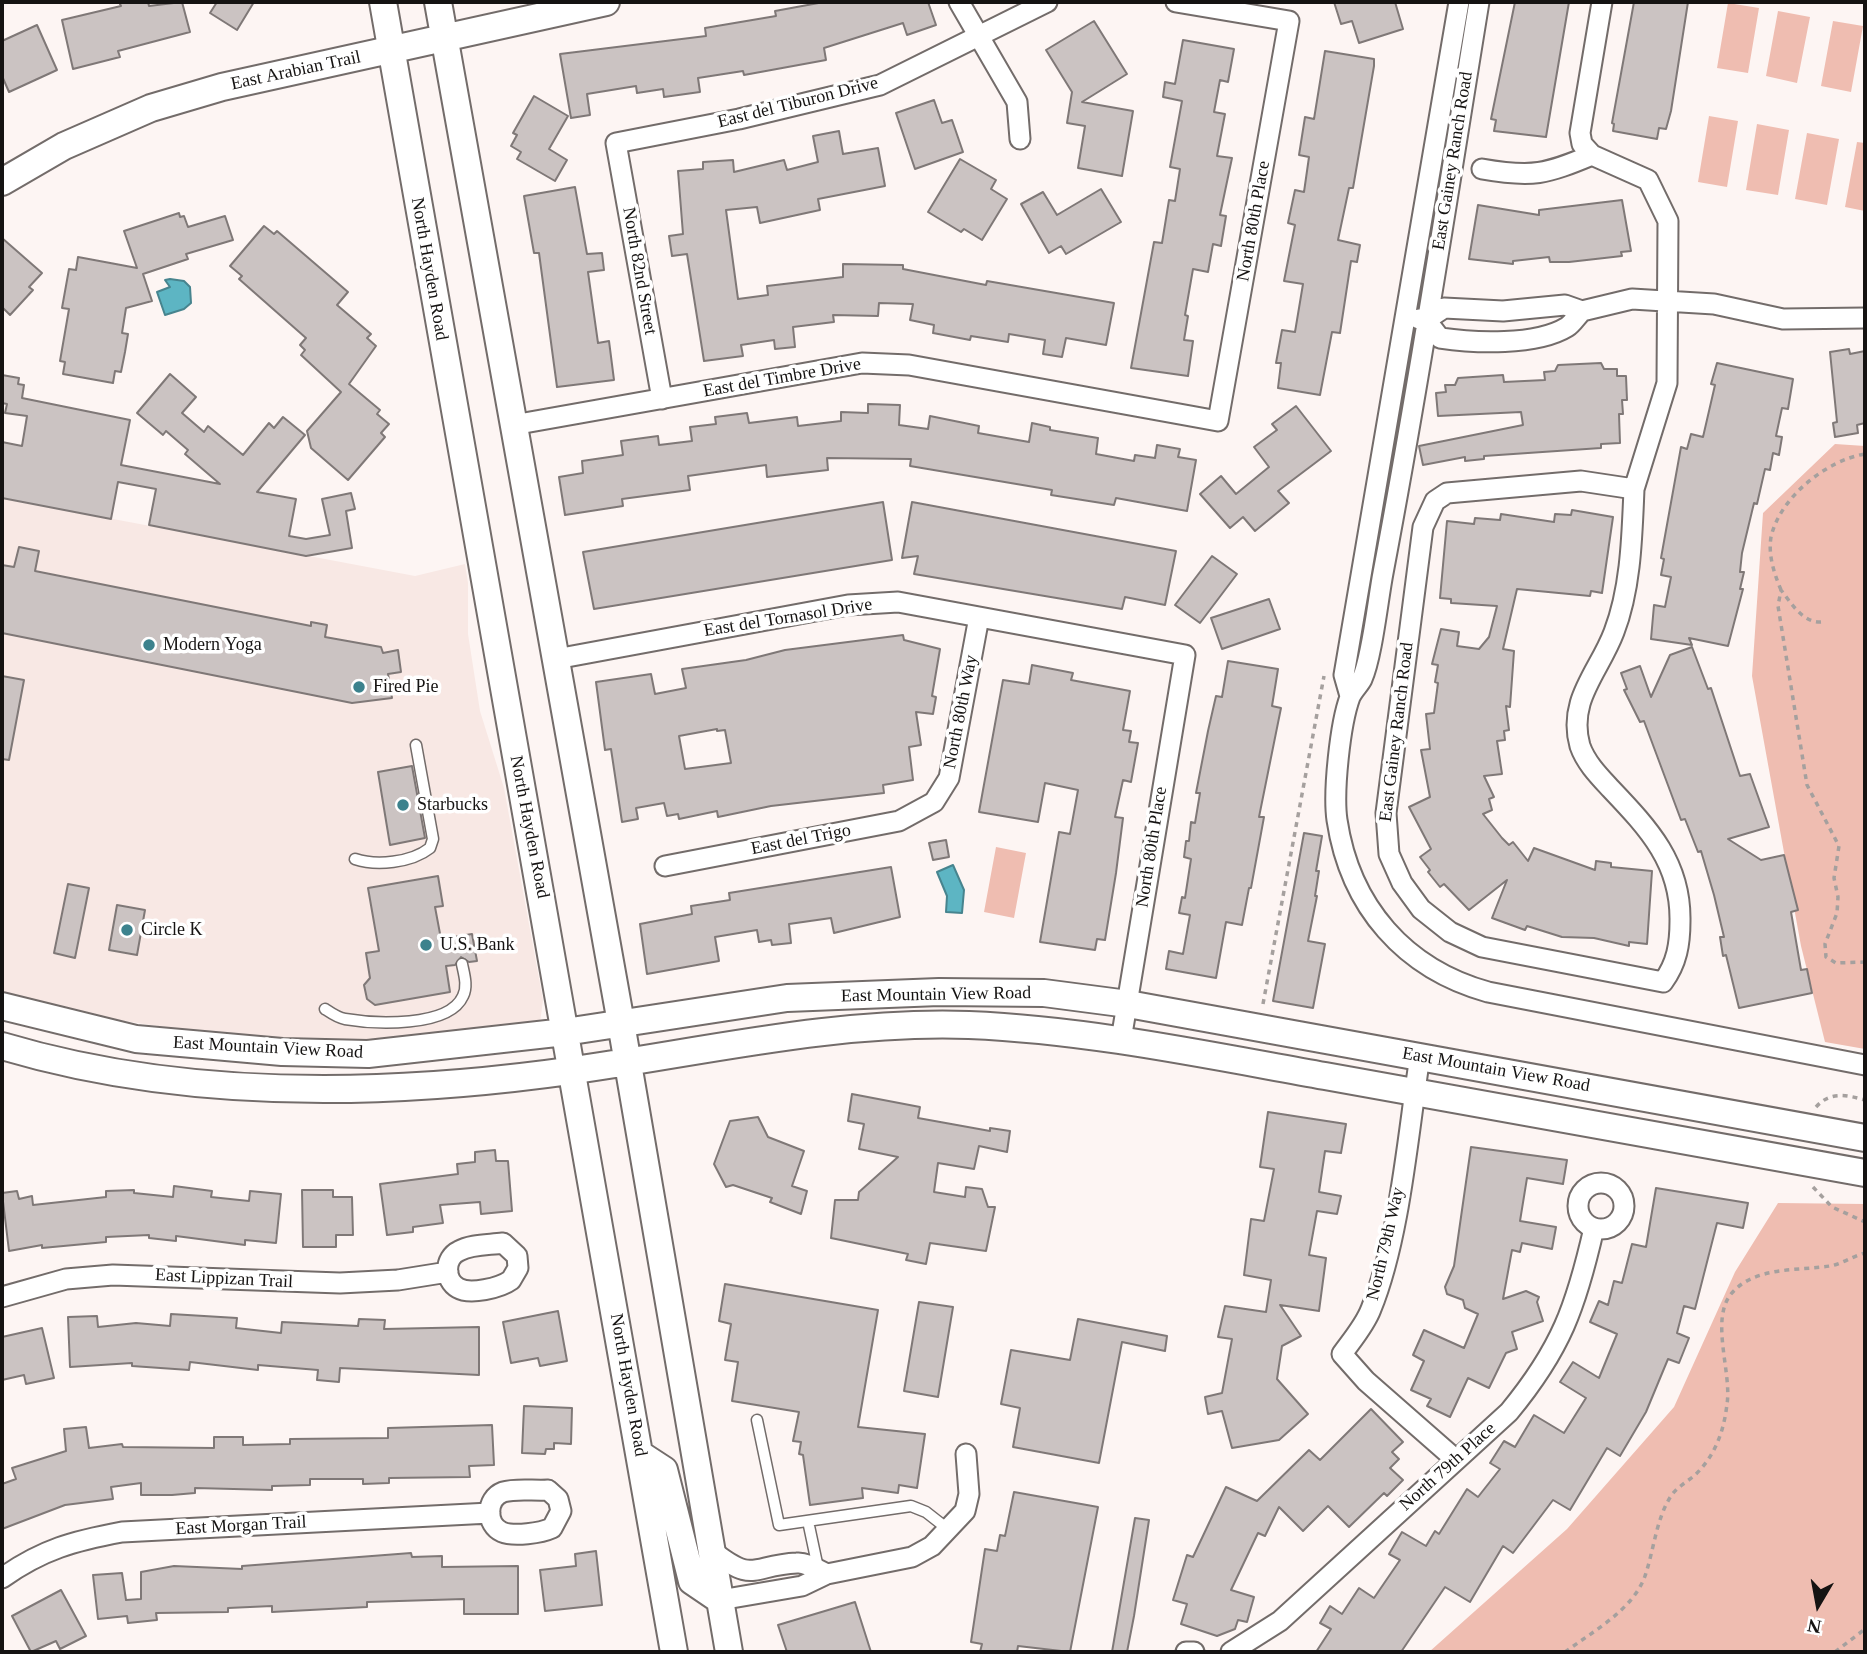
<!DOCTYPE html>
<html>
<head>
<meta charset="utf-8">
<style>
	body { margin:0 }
	#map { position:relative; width:1867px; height:1654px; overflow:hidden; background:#fdf5f3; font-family:"Times New Roman",serif }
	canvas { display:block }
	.frame { position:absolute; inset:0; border:4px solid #151312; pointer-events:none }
	.north { position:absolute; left:1783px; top:1570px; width:70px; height:70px; -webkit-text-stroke:5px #fff; paint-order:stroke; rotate:190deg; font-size:19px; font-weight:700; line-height:28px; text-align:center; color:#151312 }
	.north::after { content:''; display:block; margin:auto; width:24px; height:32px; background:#151312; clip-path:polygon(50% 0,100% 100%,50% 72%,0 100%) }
</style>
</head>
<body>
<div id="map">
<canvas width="1867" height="1654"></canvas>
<div class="frame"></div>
<div class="north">N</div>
</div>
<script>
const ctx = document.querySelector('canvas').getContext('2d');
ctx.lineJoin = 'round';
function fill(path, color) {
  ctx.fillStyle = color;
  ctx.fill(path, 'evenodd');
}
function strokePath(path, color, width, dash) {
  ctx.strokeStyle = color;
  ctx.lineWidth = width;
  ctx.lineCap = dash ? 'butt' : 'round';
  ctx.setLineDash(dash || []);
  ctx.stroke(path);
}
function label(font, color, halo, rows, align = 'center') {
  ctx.font = font + ' "Times New Roman",serif';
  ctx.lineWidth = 7;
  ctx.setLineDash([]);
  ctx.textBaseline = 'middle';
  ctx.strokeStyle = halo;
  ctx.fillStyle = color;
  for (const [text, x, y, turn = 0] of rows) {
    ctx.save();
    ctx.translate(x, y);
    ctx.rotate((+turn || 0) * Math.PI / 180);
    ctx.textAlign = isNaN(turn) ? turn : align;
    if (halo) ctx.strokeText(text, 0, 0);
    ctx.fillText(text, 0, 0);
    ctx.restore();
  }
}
fill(new Path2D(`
	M2 498 415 576 465 564 468 583V634L480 711 504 788 543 1000 540 1023 371 1042 244 1039 65 1012 2 995Z`), '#f8e8e4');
fill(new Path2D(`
	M1728 3 1759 8 1748 73 1717 68Z
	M1778 11 1810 17 1797 83 1766 76Z
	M1833 21 1863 26 1851 92 1821 86Z
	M1709 116 1738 121 1727 187 1698 182Z
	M1757 124 1789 130 1778 195 1746 190Z
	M1807 133 1839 139 1827 205 1795 199Z
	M1857 142 1865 143V211L1845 207Z
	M1835 444 1865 446V1049L1825 1042 1801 946 1752 676 1763 513Z
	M996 847 1026 853 1014 918 984 912Z
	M1778 1203 1865 1204V1652H1429L1567 1529 1674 1407 1735 1272Z`), '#efbdb1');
const water = new Path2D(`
	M170 279 184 281 190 287 191 303 184 309 165 315 157 292 170 287 165 280Z
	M953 865 964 890 962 913 946 912 947 896 937 872Z`);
fill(water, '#5db5c3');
strokePath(water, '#47848e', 2);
const building = new Path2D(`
	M119 2H148L149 6 182 2 190 32 118 51 120 57 73 69 62 20 121 6Z
	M217 2H254L237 30 210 13Z
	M824 2H928L936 25 907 35 903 23 824 48 826 60 744 75 743 71 698 78 700 92 664 97 663 89 637 93 636 86 587 94 590 115 571 118 560 54 706 36 705 28 776 16 775 11Z
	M1334 2H1395L1403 29 1359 43 1352 21 1341 24Z
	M1515 2H1569L1546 137 1494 131 1496 120 1491 119Z
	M1634 2H1688L1671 111 1666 129 1659 128 1657 139 1613 131 1614 124 1612 123Z
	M1094 21 1127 74 1082 102 1133 111 1122 176 1078 168 1085 126 1067 123 1072 92 1046 50Z
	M37 25 57 70 9 92 2 76V41Z
	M1183 40 1234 49 1228 82 1220 80 1214 112 1225 114 1217 156 1232 158 1220 215 1226 216 1221 246 1213 244 1208 272 1193 269 1185 315 1188 316 1184 340 1193 341 1188 376 1131 368 1154 242 1162 243 1169 200 1175 201 1180 169 1170 167 1182 101 1163 97 1165 82 1175 84Z
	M1325 51 1374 59V66L1353 188H1349L1338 240 1360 245 1357 262 1351 261 1340 333 1332 332 1320 395 1278 388 1281 363H1276L1282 330 1295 332 1303 284 1284 281 1295 225 1288 223 1295 190 1304 192 1309 157 1299 155 1305 117 1314 119Z
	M534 96 568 116 549 149 567 160 555 181 517 159 521 152 511 146 517 135 513 133Z
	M934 100 942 123 952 120 963 152 915 169 896 113Z
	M839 131 843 154 878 148 885 186 818 199 820 210 760 223 757 207 726 210 738 299 768 295 767 286 843 277V264L903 265V269L986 285 987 281 1114 303 1106 345 1066 338 1062 357 1043 354 1045 340 1009 334 1008 342 971 336 970 340 933 333 934 325 910 320 913 304 879 303 878 316 833 315 834 322 793 327 795 347 775 349 774 340 741 345 743 356 704 361 687 254 672 256 669 236 683 234 678 171 703 169V162L733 160 734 172 784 160 787 170 818 162 813 136Z
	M960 159 996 180 991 189 1007 199 982 240 964 229 961 232 928 212Z
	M575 187 587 254 602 253 604 270 588 272 598 343 609 341 614 380 557 387 539 253H534L524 196Z
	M1101 189 1121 222 1066 254 1061 246 1049 253 1021 204 1043 192 1057 215Z
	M1622 200 1631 251 1621 252 1622 256 1569 262H1550L1549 257 1513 261V264L1469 259 1478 205 1539 215V210Z
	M179 213 180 217 184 216 188 227 225 216 233 240 186 254 188 259 143 274 152 301 126 308 122 333 128 334 125 352 121 372 115 371 113 383 63 374 65 362 60 361 69 309 62 308 69 269 76 270 78 257 137 268 124 231Z
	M264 226 274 234 277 231 348 292 337 305 371 334 367 338 376 346 349 384 380 410 377 414 389 424 381 433 385 437 348 480 311 448 307 431 341 392 301 355 305 350 300 345 306 338 239 279 242 276 230 266Z
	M2 238 42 273 29 287 33 290 10 315 2 307Z
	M1849 349 1850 354 1865 351V423L1857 425 1858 433 1835 437 1833 423 1837 422 1830 352Z
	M1601 363 1604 369H1617V376H1626L1627 400H1622L1623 414H1619L1620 443 1601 444V448L1484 456V459L1465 461V457L1423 465 1419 446 1523 425 1521 412 1438 416 1436 393 1446 392 1445 385H1455L1458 378 1503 375 1504 382 1545 380 1544 372 1555 371 1558 365Z
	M1717 363 1793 379 1788 409 1782 408 1776 436 1782 437 1779 455 1773 453 1770 470 1765 469 1757 504 1754 503 1742 553 1740 572H1744L1740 589H1743L1728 646 1689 638 1692 645 1651 639 1654 605 1665 607 1671 577 1661 575 1664 559 1661 558 1681 447 1687 449 1691 434 1703 437 1715 385 1711 384Z
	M170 374 196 397 182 413 204 432 208 426 243 455 269 423 274 428 283 417 305 435 257 492 296 499 289 536 306 539 330 535 322 499 351 493 355 509 346 511 352 548 306 556 149 525 156 489 118 482 111 519 2 498V442L22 446 27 416 5 413 7 404 2 403V375L19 378 18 384 24 385 22 398 130 420 121 465 220 484 185 454 188 450 166 431 163 435 137 413Z
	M868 404 900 405 899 425 928 429 930 416 979 426 978 433 1029 442 1032 423 1050 427V430L1098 438 1096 454 1134 461 1135 455 1155 458 1157 445 1180 449 1178 457 1196 460 1187 511 1116 498 1114 505 1051 495 1052 490 910 466 911 459 827 458 828 470 767 477 766 465 688 476 690 490 622 499 623 506 565 515 559 477 583 473 582 461 623 455 621 441 658 436 659 445 692 441 690 427 716 424 715 417 747 413 749 423 797 417 798 426 841 421V412L868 413Z
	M1296 406 1331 451 1278 491 1289 503 1255 531 1243 517 1230 528 1200 494 1221 476 1236 494 1269 467 1254 447 1277 430 1272 424Z
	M883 502 892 560 594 609 583 552Z
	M912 502 1176 551 1165 605 1125 597 1122 609 914 574 918 556 902 558Z
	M1572 510 1613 517 1602 593 1591 591 1590 596 1517 589 1503 649 1514 651 1510 707 1506 706 1509 730 1504 731 1505 740 1497 741 1502 774 1484 776 1494 797 1489 799 1492 810 1483 814 1502 838 1509 845 1513 842 1528 861 1534 848 1595 870 1596 861 1611 863V867L1652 871 1647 944 1629 942V946L1594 938 1562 937 1527 926 1525 930 1492 918 1507 880 1469 910 1444 884 1440 887 1428 872 1430 870 1420 857 1431 849 1409 807 1430 797 1421 750 1430 749 1426 714 1434 713 1438 683 1435 682 1438 665 1432 664 1441 629 1459 632 1457 646 1479 649 1489 637 1497 606 1451 603V599L1440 598 1447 521 1474 524 1475 518 1500 520 1501 514 1554 522 1555 514 1571 515Z
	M19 547 39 551 35 571 311 626V622L327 625 325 637 381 647 383 653 398 650 401 672 388 674 392 698 352 703 2 633V565L14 567Z
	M1212 556 1237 574 1200 623 1175 605Z
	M1269 599 1280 629 1222 649 1211 618Z
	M903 635 904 640 940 649 932 696 936 697 933 714 916 712 921 745 909 747 913 780 883 785 884 793 771 806 718 817 717 811 679 819 678 814 667 816 664 803 636 808 638 819 622 822 611 749 605 750 596 682 651 674 655 694 686 688 682 669 746 660 785 650ZM717 729V731L725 730 731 763 685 769 679 736Z
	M1692 647 1708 689 1711 688 1740 776 1750 774 1769 827 1728 839 1761 860 1784 855 1798 910 1791 912 1801 970 1807 969 1812 993 1739 1008 1726 955 1723 956 1720 937H1724L1714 895 1701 851 1698 852 1685 819 1681 820 1644 721 1640 722 1624 690 1627 689 1621 673 1640 666 1651 697 1670 655Z
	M1228 661 1278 669 1272 706 1281 708 1259 817H1264L1251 888H1249L1242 925 1226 922 1216 978 1166 969 1169 951 1183 954 1190 915 1179 913 1182 897 1185 898 1191 859 1184 857 1186 841H1189L1191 822 1195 823 1200 793H1196L1208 731 1216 696 1222 697Z
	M1032 665 1073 673 1071 680 1130 691 1123 730 1131 731 1129 742 1138 743 1131 782 1123 780 1115 817 1123 818 1116 873 1105 940 1097 939 1095 950 1040 942 1059 832 1070 834 1078 790 1045 783 1038 822 979 812 1003 680 1029 684Z
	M2 676 24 680 9 760 2 759Z
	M412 766 425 838 390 845 378 772Z
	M1304 833 1322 836 1316 871H1319L1315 896H1317L1308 941 1325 944 1313 1008 1273 1001Z
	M946 840 949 857 933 860 929 843Z
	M891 867 900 917 834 933 831 918 789 924 791 943 772 945 771 940 759 942 757 930 715 937 719 961 647 974 640 924 692 914 691 906 730 900 729 893Z
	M438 876 443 906 435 907 441 939 472 934 477 961 469 962 461 957 455 965 446 966 450 992 375 1005 367 999 364 985 370 978 366 953 379 951 368 888Z
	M68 884 89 888 75 958 54 953Z
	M117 905 145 910 137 955 109 950Z
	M852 1094 920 1107 918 1118 990 1131V1128L1010 1131 1007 1152 979 1146 974 1169 938 1163 934 1192 965 1197 966 1187 982 1189 988 1207H995L986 1251 930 1243 926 1264 906 1260 908 1254 831 1238 835 1200H858L859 1192 898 1157 859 1149 864 1124 848 1121Z
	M1268 1112 1346 1124 1341 1153 1325 1151 1319 1192 1341 1196 1337 1214 1317 1211 1309 1255 1326 1258 1319 1311 1280 1305 1301 1336 1282 1346 1277 1379 1308 1414 1279 1440 1232 1448 1222 1411 1208 1414 1205 1397 1222 1393 1232 1339 1218 1337 1225 1306 1266 1312 1271 1280 1244 1275 1251 1219 1264 1221 1274 1169 1260 1167Z
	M758 1117 768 1137 804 1151 792 1186 807 1191 801 1214 770 1202 772 1198 733 1185 726 1187 714 1164 730 1121Z
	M1471 1147 1567 1160 1563 1184 1527 1178 1520 1221 1556 1227 1552 1249 1522 1243 1520 1252 1512 1250 1503 1299 1526 1291 1539 1297 1537 1302 1543 1321 1512 1332 1517 1349 1506 1353 1489 1388 1468 1378 1450 1417 1427 1406 1431 1399 1411 1390 1424 1361 1413 1355 1424 1330 1464 1348 1478 1314 1465 1308 1463 1300 1447 1294 1445 1287 1454 1266Z
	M495 1150 496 1161H508L512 1211 481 1214 480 1202 440 1205 443 1223 413 1227V1232L387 1235 380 1184 458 1174 457 1164 475 1162V1152Z
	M174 1186 212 1191 211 1197 249 1201 250 1191 281 1194 276 1243 245 1240V1245L176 1236V1241L149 1238V1235L106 1237V1242L42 1248V1245L9 1251 2 1193 17 1191 19 1199 32 1196 33 1205 106 1197V1191L134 1190V1193L173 1197Z
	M1656 1188 1748 1203 1743 1228 1717 1223 1695 1309 1684 1306 1677 1333 1689 1338 1679 1363 1668 1359 1646 1412 1620 1456 1607 1448 1570 1510 1553 1500 1513 1553 1503 1546 1470 1602 1445 1587 1401 1652H1316L1331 1629 1320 1623 1330 1606 1342 1614 1359 1588 1374 1598 1400 1560 1389 1554 1402 1532 1426 1546 1435 1531 1439 1534 1467 1489 1478 1497 1500 1469 1490 1463 1504 1441 1515 1447 1534 1415 1564 1433 1586 1398 1560 1382 1573 1362 1599 1378 1617 1334 1590 1322 1599 1301 1608 1305 1614 1281 1622 1283 1632 1244 1646 1247Z
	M302 1190H333V1197H352L353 1235H336V1247H303Z
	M725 1284 878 1310 858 1427 925 1434 917 1488 899 1485 898 1493 862 1488 863 1498 810 1505 803 1455 799 1454 801 1442 793 1441 799 1412 732 1401 738 1362 725 1360 731 1324 719 1321Z
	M919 1302 953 1307 938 1397 904 1391Z
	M558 1311 567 1361 540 1366 538 1358 511 1363 503 1322Z
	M171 1314 237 1318 236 1328 281 1333 282 1322 358 1326 359 1319 385 1320 384 1329 479 1327V1375L340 1368 339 1382 317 1380 318 1370 258 1365V1370L190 1362 189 1370 132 1366V1363L70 1367 68 1317 97 1316 98 1327 136 1323 170 1326Z
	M1078 1319 1167 1336 1165 1351 1122 1342 1099 1463 1013 1447 1020 1408 1001 1404 1011 1350 1070 1360Z
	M42 1328 54 1378 26 1384 24 1375 2 1380V1337Z
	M524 1406 572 1408 571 1444 554 1443V1449H546L545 1454 522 1453Z
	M1371 1409 1403 1442 1392 1452 1399 1459 1390 1468 1403 1480 1387 1496 1384 1493 1349 1527 1328 1506 1303 1531 1279 1507 1265 1536 1258 1533 1231 1590 1254 1597 1247 1622 1238 1620 1235 1629 1217 1636 1181 1624 1187 1604 1173 1600 1187 1555 1193 1557 1226 1487 1257 1501 1309 1450 1320 1460Z
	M492 1425 494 1465 469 1466 470 1477 389 1478V1483L363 1484V1479H310V1485L272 1486V1490L195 1488V1493L172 1495H141V1483L111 1487 113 1499 65 1505 2 1529V1484L16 1479 12 1468 66 1451 64 1429 86 1427 89 1448 122 1444 123 1447 214 1448V1437H243V1445L290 1444V1439L388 1438V1428Z
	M1014 1492 1098 1507 1070 1652 1018 1646 1017 1652H980L982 1644 971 1642 985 1549 997 1551 1000 1535 1005 1536Z
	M1135 1518 1149 1520 1134 1616 1127 1652H1112Z
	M596 1551 602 1605 545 1611 540 1570 576 1566 575 1554Z
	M411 1553 412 1557 442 1556V1567L518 1566V1614H464V1599L367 1602V1607L272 1612V1606L228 1608V1612L156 1613 157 1620 128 1623 127 1616 98 1619 93 1575 122 1573 126 1600 141 1599V1572L174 1566 242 1569V1566Z
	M61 1590 86 1636 60 1649 56 1641 31 1652 12 1616Z
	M855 1602 871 1652H787L778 1625Z`);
fill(building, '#cbc3c2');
strokePath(building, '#7f7877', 2);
const lane = new Path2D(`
	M355 859C376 866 411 863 430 848L433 839 416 745
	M325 1009C331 1013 338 1018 345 1019 374 1024 449 1028 463 996 468 986 464 974 462 964
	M757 1420 779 1525 911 1506 926 1512 949 1530
	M808 1521 818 1568`);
const street = new Path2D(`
	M959 2 1017 102 1020 139
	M1479 2C1448 192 1419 383 1383 573 1378 599 1372 657 1362 679 1359 685 1353 690 1350 697 1340 724 1333 792 1337 820 1350 907 1405 969 1488 992L1865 1065
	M1602 2 1580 133 1582 144 1592 155 1648 180 1668 221 1667 383 1634 489 1581 481 1447 493 1435 501 1423 527 1386 813 1389 854 1402 883 1421 909 1450 932 1482 947 1663 982C1677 963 1680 944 1680 921 1681 863 1649 829 1611 789 1599 776 1586 763 1580 746 1567 700 1599 672 1614 632 1631 588 1632 536 1634 489
	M1482 169C1533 178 1546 174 1592 155
	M1419 319 1426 320 1440 338C1474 343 1536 346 1567 327 1572 324 1577 316 1582 311
	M1426 320 1444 308 1503 311 1565 305 1582 311 1632 299 1714 304 1783 319 1865 318
	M662 399 616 143 739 119 880 85 1047 2
	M513 425 862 363 909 365 1218 421 1289 21 1176 2
	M556 659 848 605 898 602 1185 655 1121 1040
	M1350 696 1344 675 1459 2
	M665 866 899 821 934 802 949 778 979 617
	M1420 1056C1408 1133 1400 1238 1371 1309 1365 1325 1352 1340 1342 1354L1366 1381 1455 1459
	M1578 1206a23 23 0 1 1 46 0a23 23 0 1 1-46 0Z
	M503 1243 517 1256 518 1268 511 1280C500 1288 470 1295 458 1288 444 1280 444 1258 459 1251 471 1244 489 1245 503 1243Z
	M2 1297 66 1279 113 1275 340 1283 398 1280 448 1272
	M548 1490 558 1499 561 1511 552 1528C541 1533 514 1537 502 1532 486 1525 485 1499 503 1492 516 1488 534 1491 548 1490Z
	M711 1550C755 1585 751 1565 797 1563 806 1562 818 1570 827 1574
	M2 1578C43 1549 74 1541 122 1532L490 1513
	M720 1600 802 1586 827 1574 912 1557 932 1546 965 1511 969 1494 966 1454
	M1186 1652H1194
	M1231 1652 1280 1621 1509 1412C1561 1349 1576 1307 1594 1228`);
const secondary = new Path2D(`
	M383 2 674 1652
	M438 2 621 1023 729 1652
	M2 182 64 146 151 108 222 87 606 2
	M2 1006 136 1039 282 1052 368 1054 565 1032 787 998 939 992 1044 993 1128 1004 1865 1138
	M2 1046C176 1098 367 1097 546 1074 686 1056 827 1020 969 1025 1089 1030 1207 1055 1325 1076 1505 1108 1685 1141 1865 1173
	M641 1455 664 1470 692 1581 720 1600`);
strokePath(lane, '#736c6a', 13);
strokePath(street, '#736c6a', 23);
strokePath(secondary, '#736c6a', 30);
strokePath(new Path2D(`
	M1781 590C1774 573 1768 555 1771 537 1780 497 1827 460 1865 454
	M1821 622C1803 623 1791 603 1781 590L1778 606 1807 785 1839 846 1834 878 1838 897 1837 913 1825 944 1826 957 1836 963 1865 962
	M1263 1004 1324 676
	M1816 1107C1830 1091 1847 1095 1865 1100
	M1813 1187 1832 1207 1865 1222
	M1565 1652C1592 1632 1633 1610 1645 1576 1654 1550 1656 1519 1671 1496 1677 1487 1687 1482 1695 1475 1715 1456 1724 1431 1727 1404 1732 1373 1710 1320 1731 1294 1754 1266 1798 1271 1830 1266 1842 1264 1853 1256 1865 1253
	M1835 1652 1865 1629`), '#a5a09e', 3.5, [5, 5]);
strokePath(lane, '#fff', 10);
strokePath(street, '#fff', 19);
strokePath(secondary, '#fff', 26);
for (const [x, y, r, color] of [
	[149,645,7,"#3c828d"],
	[359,687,7,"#3c828d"],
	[403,805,7,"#3c828d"],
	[127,930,7,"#3c828d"],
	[426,945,7,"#3c828d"]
]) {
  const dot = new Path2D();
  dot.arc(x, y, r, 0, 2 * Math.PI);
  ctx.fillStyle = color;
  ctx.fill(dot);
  strokePath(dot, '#fff', 2.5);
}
label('18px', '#151312', '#fff', [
	["East Arabian Trail",296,71,-12],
	["East del Tiburon Drive",798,103,-14],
	["East Gainey Ranch Road",1453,161,-81],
	["North 80th Place",1254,221,-80],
	["North Hayden Road",429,269,80],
	["North 82nd Street",639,271,80],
	["East del Timbre Drive",782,378,-10],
	["East del Tornasol Drive",788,618,-9],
	["North 80th Way",961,712,-79],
	["East Gainey Ranch Road",1397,732,-83],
	["North Hayden Road",529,827,79],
	["East del Trigo",801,840,-11],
	["North 80th Place",1152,847,-81],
	["East Mountain View Road",936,995,-1],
	["East Mountain View Road",268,1048,3],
	["East Mountain View Road",1496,1070,10],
	["North 79th Way",1386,1244,-77],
	["East Lippizan Trail",224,1279,3],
	["North Hayden Road",628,1385,80],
	["North 79th Place",1448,1467,-42],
	["East Morgan Trail",241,1526,-3]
]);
label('18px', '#151312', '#fff', [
	["Modern Yoga",163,645],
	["Fired Pie",373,687],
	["Starbucks",417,805],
	["Circle K",141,930],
	["U.S. Bank",440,945]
], 'left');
</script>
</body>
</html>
